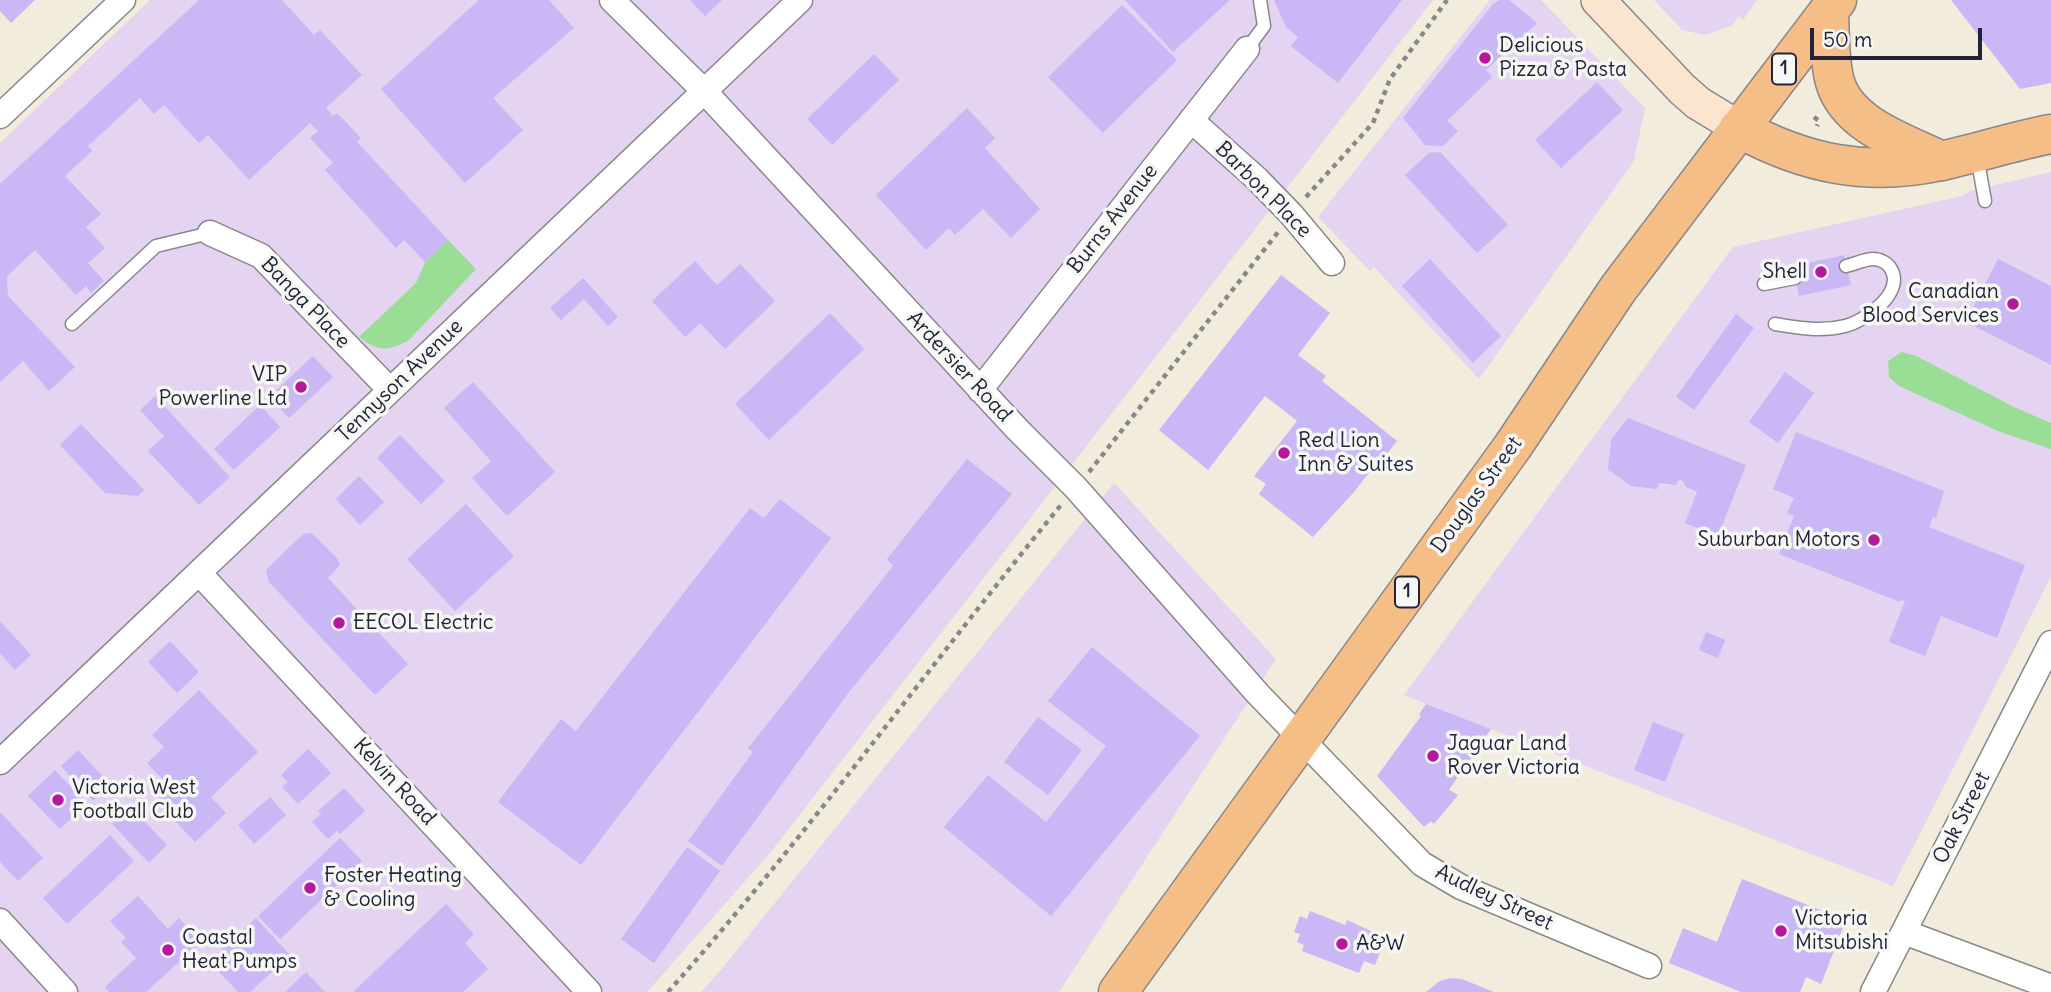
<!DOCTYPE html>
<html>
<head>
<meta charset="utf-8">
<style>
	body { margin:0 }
	#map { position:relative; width:2051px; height:992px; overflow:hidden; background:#f1ecdb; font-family:Delius,sans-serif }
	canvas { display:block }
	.scale { position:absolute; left:1810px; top:28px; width:172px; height:32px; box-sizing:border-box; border:4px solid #22223b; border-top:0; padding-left:9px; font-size:21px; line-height:24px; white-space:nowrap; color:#22223b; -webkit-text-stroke:5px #f6f6f2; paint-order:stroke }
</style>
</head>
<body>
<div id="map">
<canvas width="2051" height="992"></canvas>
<div class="scale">50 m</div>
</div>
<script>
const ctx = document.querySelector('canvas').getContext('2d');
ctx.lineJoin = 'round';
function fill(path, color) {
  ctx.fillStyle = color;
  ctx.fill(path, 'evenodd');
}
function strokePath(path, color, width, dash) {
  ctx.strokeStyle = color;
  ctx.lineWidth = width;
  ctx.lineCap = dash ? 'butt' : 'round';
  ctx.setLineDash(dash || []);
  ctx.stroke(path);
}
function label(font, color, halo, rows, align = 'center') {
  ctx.font = font + ' Delius,sans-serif';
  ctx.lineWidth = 7;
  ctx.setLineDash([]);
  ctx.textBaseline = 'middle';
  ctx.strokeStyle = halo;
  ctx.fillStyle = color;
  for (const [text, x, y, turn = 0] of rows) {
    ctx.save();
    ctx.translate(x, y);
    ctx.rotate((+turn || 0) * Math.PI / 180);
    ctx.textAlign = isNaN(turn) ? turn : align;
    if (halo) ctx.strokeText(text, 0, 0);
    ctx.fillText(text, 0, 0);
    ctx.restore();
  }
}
fill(new Path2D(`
	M150 0H1433L770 853 647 992H0V143Z
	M1490 0H1541L1645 108 1634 161 1479 379 1374 267 1370 271 1318 217Z
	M1654 0H1757L1743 20 1739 16 1731 26 1705 35 1682 30Z
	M2051 172V577L1893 886 1404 695 1733 247 1962 196 1970 191Z
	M1114 483 1276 659 1059 992H701L720 971Z`), '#e4d3f1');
fill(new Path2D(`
	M448 240 476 269 409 340C387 352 379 352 359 337L416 283 425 262Z
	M1902 352 1916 356 2014 407 2051 423V449L2000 432 1899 386 1889 377 1888 361Z`), '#9ade96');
fill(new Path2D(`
	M0 0H35L11 23 0 11Z
	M199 0H282L314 35 320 30 362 75 326 108 333 116 337 113 361 138 357 142 448 240 425 262 404 240 396 248 325 170 333 163 310 138 318 131 310 123 249 180 208 135 199 143 164 105 154 114 140 98 88 146 92 151 65 176 101 214 86 227 105 248 88 263 104 281 91 293 86 286 76 295 35 250 7 276 8 296 75 367 49 391 23 361 0 382V184Z
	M479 0H549L574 28 493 98 523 130 465 183 381 89Z
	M690 0H722L705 16Z
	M1125 0H1230L1173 52Z
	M1274 0H1402L1338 83 1291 46 1298 37 1286 27Z
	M1500 0H1509L1537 23 1486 70 1492 77 1447 121 1458 131 1443 146 1425 145 1403 118 1493 4Z
	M1951 0H2051V83L2020 89Z
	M1122 5 1177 60 1103 133 1048 77Z
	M874 54 899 80 832 145 807 119Z
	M1597 82 1623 110 1561 168 1535 140Z
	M967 108 995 138 985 148 1040 209 1011 238 983 209 955 235 949 228 926 250 876 195Z
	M1440 152 1508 225 1477 253 1405 175 1429 153Z
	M1844 255 1851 285 1799 296 1793 266Z
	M1430 259 1501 336 1473 363 1402 286Z
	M1998 259 2051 286V365L1966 322Z
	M695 261 717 285 740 264 775 301 725 349 700 323 685 337 652 301Z
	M1281 275 1330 313 1298 355 1326 376 1322 381 1397 441 1387 454 1385 452 1354 492 1313 537 1259 494 1266 484 1254 476 1297 421 1265 396 1208 470 1159 430Z
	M583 278 618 317 608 326 584 299 561 320 550 308Z
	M830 313 864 349 769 440 735 404Z
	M1736 314 1754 328 1694 410 1676 397Z
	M313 356 333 377 289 418 269 397Z
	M1785 372 1814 393 1778 443 1749 422Z
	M473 382 555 472 507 516 472 478 491 461 444 408Z
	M155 396 230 477 199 505 148 451 164 436 140 410Z
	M260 405 280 427 234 470 214 449Z
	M1628 418 1746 465 1718 536 1685 523 1697 492 1686 487 1683 481 1679 479 1676 485 1659 483 1657 489 1631 486 1608 469 1611 440Z
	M81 424 144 490 138 496 105 493 60 445Z
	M1796 432 1944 491 1936 518 1933 517 1929 527 2025 565 1997 638 1941 616 1925 656 1889 642 1905 601 1901 600 1900 602 1779 554 1794 516 1787 513 1794 498 1773 489Z
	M400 435 445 481 421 504 377 458Z
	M967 459 1012 494 849 692 722 866 688 841 753 752 748 748 893 566 887 559Z
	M359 476 384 502 360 525 336 499Z
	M780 499 831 538 581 865 498 802 561 719 576 731 750 508 764 518Z
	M466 504 514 556 455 611 407 559Z
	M312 533 337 558 340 565 328 578 408 664 375 695 269 582 266 570 303 534Z
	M0 621 31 655 15 670 0 653Z
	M1706 632 1725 640 1718 658 1699 650Z
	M170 641 199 672 177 693 148 662Z
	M1092 647 1200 736 1051 916 944 827 988 775 1046 822 1106 746 1048 701Z
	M199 690 258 752 211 797 226 813 195 842 156 801 170 787 147 763 164 747 152 735Z
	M1426 704 1491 729 1449 790 1458 795 1434 824 1431 821 1424 827 1377 776 1421 716 1419 714Z
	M1038 717 1082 750 1048 795 1004 762Z
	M1653 722 1684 734 1665 782 1634 770Z
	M308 749 331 773 298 804 282 787 288 782 281 775Z
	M78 750 110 784 93 801 61 766Z
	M55 770 87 804 60 829 28 796Z
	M344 788 365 811 340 834 337 831 328 839 312 822 321 814 318 811Z
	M270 797 286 815 254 844 238 825Z
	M130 806 167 845 149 863 112 824Z
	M0 812 43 858 18 881 0 862Z
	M110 835 134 861 67 924 43 898Z
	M340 838 362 861 280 939 258 916Z
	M687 847 720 871 654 963 621 939Z
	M1742 879 1846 920 1821 984 1806 977 1800 992H1741L1669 963 1683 928 1717 942Z
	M138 896 168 929 179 918 201 942 146 992H109L105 987 136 958 121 942 126 938 110 921Z
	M446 904 474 934 465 943 488 969 463 992H353Z
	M1310 911 1345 925 1347 920 1386 938 1375 965 1364 961 1359 973 1302 951 1304 945 1297 942 1300 934 1294 932 1300 916 1307 919Z
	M256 918 290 955 250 992H238L209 961Z
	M306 972 325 992H285Z
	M1450 978 1462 979 1494 992H1426L1440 981Z`), '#c9b7f6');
const lane = new Path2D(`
	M1247 49 1264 26 1260 0
	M1977 156 1985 201
	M1764 284 1795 278
	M72 324 156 246 210 233
	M1775 324C1799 328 1821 332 1845 326 1865 321 1905 293 1891 269 1888 263 1880 259 1873 259 1865 259 1855 264 1846 266`);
const street = new Path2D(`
	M612 0 705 92 1017 429 1076 488 1258 694 1422 864 1461 887 1649 966
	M0 116 123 0
	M1191 120 1257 179 1291 214 1332 263
	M210 233 261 256 390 390
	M980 390 1247 49
	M199 573 589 992
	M0 762 800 0
	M0 921 65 992
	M1904 932 2046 985
	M1873 992 2051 643`);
const secondary = new Path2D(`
	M1598 0 1682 89 1698 103 1739 128`);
const primary = new Path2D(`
	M1739 128C1804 164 1868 177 1941 161 1978 153 2014 141 2051 134`);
const highway = new Path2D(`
	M1829 11C1830 34 1829 60 1835 82 1848 126 1905 143 1942 161
	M1118 992 1513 446 1618 289 1837 0`);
strokePath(lane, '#8a878b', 15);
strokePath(street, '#8a878b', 27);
strokePath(secondary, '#8a878b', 36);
strokePath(primary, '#8a878b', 41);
strokePath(highway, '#8a878b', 41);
strokePath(new Path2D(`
	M1814 117 1819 121 1817 126
	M1306 197 1373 123 1390 79 1447 0
	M1089 472 1279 231
	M668 992C807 836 929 666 1061 505`), '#8a878b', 4.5, [5, 5]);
strokePath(lane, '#fff', 12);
strokePath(street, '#fff', 24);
strokePath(secondary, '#fbe5cf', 33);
strokePath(primary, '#f6be87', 38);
strokePath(highway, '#f6be87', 38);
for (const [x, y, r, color] of [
	[1485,58,7,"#b5179e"],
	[1821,272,7,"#b5179e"],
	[2013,304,7,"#b5179e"],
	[301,387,7,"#b5179e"],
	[1284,453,7,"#b5179e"],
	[1874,540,7,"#b5179e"],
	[339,623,7,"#b5179e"],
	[1433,756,7,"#b5179e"],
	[58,800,7,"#b5179e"],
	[310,888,7,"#b5179e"],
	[1781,931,7,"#b5179e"],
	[1342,944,7,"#b5179e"],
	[168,950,7,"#b5179e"]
]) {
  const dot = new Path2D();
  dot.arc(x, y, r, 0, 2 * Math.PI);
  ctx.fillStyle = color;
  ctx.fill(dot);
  strokePath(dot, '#f6f6f2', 2.5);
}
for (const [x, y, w] of [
	[1784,69,24],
	[1407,592,24]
]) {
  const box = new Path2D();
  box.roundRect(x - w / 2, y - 15.5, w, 31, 5);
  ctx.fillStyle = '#f6f6f2';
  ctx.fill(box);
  strokePath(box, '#22223b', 2);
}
label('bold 19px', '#22223b', null, [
	["1",1784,69],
	["1",1407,592]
]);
label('21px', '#22223b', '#f6f6f2', [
	["Delicious",1499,46],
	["Pizza & Pasta",1499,70],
	["Shell",1807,272,"right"],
	["Canadian",1999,292,"right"],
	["Blood Services",1999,316,"right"],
	["VIP",287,375,"right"],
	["Powerline Ltd",287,399,"right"],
	["Red Lion",1298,441],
	["Inn & Suites",1298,465],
	["Suburban Motors",1860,540,"right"],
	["EECOL Electric",353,623],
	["Jaguar Land",1447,744],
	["Rover Victoria",1447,768],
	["Victoria West",72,788],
	["Football Club",72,812],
	["Foster Heating",324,876],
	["& Cooling",324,900],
	["Victoria",1795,919],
	["Mitsubishi",1795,943],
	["Coastal",182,938],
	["Heat Pumps",182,962],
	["A&W",1356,944]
], 'left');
label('21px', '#22223b', '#f6f6f2', [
	["Barbon Place",1263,190,45],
	["Burns Avenue",1113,219,-52],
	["Banga Place",305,303,46],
	["Ardersier Road",959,367,47],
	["Tennyson Avenue",400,381,-44],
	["Douglas Street",1477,495,-54],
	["Kelvin Road",394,782,47],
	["Oak Street",1962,818,-63],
	["Audley Street",1494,898,25]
]);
</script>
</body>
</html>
